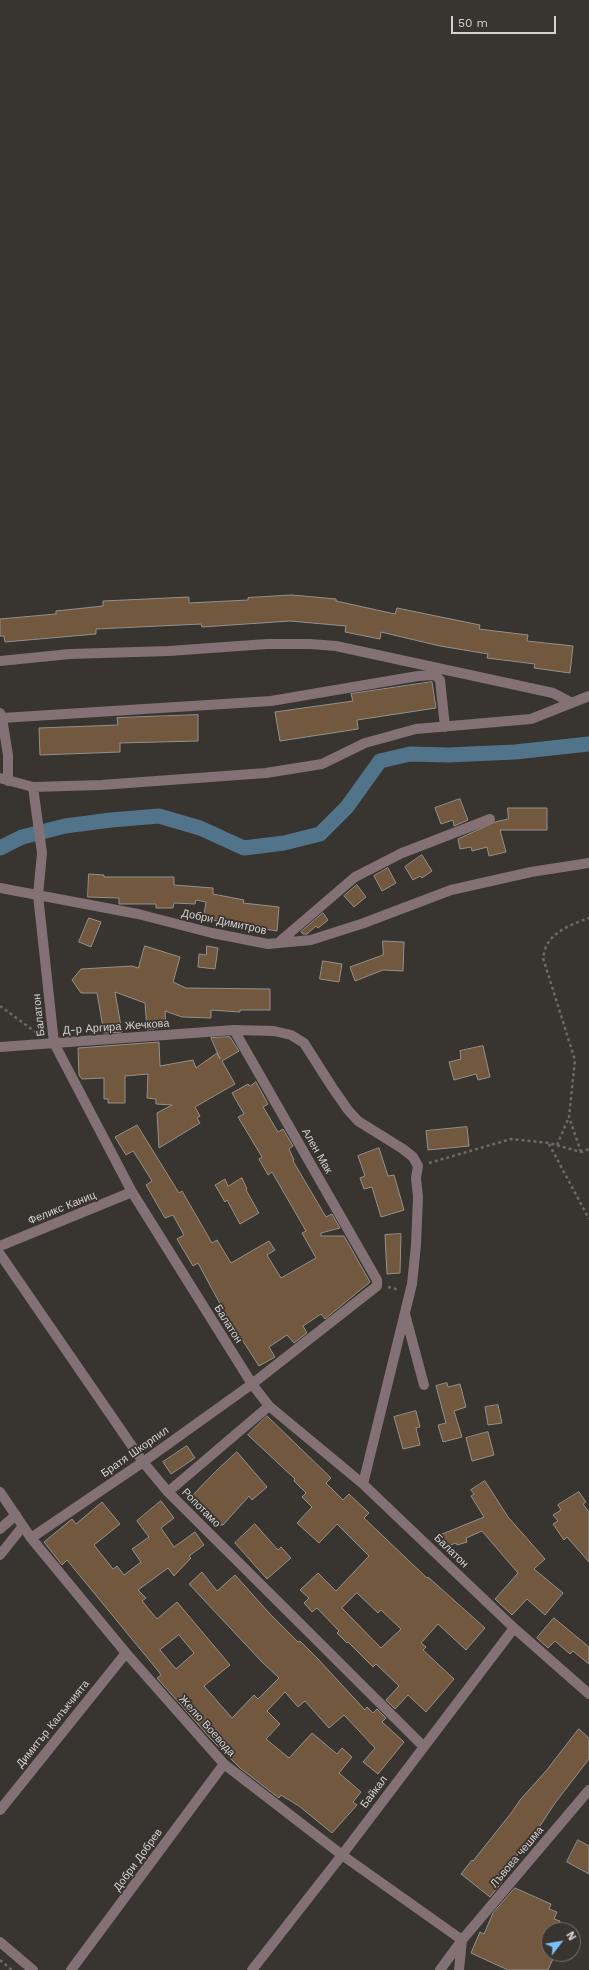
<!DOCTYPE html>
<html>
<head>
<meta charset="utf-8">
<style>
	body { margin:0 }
	#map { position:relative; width:589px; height:1970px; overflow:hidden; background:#383430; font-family:"Work Sans",sans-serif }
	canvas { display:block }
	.north { position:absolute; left:541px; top:1922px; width:40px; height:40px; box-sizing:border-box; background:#383430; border:1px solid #767370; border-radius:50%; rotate:59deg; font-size:11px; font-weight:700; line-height:16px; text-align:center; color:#d4d1cf }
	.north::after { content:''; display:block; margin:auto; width:14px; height:18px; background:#79bff8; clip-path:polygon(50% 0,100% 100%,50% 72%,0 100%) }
	.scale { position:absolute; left:451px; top:16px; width:105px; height:18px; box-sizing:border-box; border:2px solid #d4d1cf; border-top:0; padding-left:5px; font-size:12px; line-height:14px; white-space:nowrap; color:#d4d1cf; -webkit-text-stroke:3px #383430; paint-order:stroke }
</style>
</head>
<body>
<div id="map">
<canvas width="589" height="1970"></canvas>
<div class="north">N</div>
<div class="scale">50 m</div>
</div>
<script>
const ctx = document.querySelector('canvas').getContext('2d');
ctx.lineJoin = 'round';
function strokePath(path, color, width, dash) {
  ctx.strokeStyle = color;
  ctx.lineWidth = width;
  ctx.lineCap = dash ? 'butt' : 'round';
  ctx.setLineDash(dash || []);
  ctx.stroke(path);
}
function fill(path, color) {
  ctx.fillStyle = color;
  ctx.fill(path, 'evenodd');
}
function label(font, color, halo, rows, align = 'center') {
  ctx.font = font + ' "Work Sans",sans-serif';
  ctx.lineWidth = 3.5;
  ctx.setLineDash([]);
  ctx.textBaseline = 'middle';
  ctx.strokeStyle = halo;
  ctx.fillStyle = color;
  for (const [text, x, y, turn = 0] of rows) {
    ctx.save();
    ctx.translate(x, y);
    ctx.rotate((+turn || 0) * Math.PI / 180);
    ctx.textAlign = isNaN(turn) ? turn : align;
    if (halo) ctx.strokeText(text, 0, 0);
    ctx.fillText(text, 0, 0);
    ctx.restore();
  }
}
strokePath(new Path2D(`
	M0 848 22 837 65 826 111 820 159 816 200 828 244 848 284 843 320 834 347 807 380 761 410 754 448 755 515 752 589 744`), '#51748a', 15);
const building = new Path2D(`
	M292 595 336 599V601L395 614 397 608 480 625 479 629 528 635 527 641 573 646 570 673 534 668 535 664 487 658 488 654 440 646 381 632 380 639 345 632 346 626 290 621 202 627 201 624 96 629V634L5 642 4 636H0V619L56 614V611L103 606V601L189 597V603L248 600V598Z
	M432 682 436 708 357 720 358 729 280 741 275 712 353 701 351 694Z
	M198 715V741L120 743V752L40 755 39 728 118 725 117 718Z
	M460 799 468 820 454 826 453 820 441 824 435 808Z
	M508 808H547V830H500L506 852 489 856 487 847 472 851 471 847 460 849 458 839 495 822 508 819Z
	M422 855 432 871 422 878 420 876 413 880 405 867Z
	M388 868 396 883 382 891 374 876Z
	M89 874 104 875V877H174V885L213 888V894L244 900 243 903 279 907 277 931 220 922V921L203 920 206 902 196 900 195 904 174 903 173 908H156V904H119V898L88 897Z
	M357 885 366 897 354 907 344 896Z
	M323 913 328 920 318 928 316 926 307 934H303L301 932Z
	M89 918 101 922 91 947 79 942Z
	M383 941 404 942 403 971 383 970 355 981 350 967 383 955Z
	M145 946 180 957 173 982 186 988 270 989V1010H240V1012L211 1010V1018L182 1017 165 1011 166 1027 147 1030 145 1003 115 992 122 1032 104 1033 97 993H81L72 980 81 969 132 966 138 968Z
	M207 946 218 948 215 969 198 967 199 954 206 955Z
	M323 961 342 964 339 982 320 979Z
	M230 1037 239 1051 222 1061 235 1084 195 1107 200 1116 197 1118 200 1123 159 1148 157 1113 172 1105 156 1104V1099L147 1098 148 1074 125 1076V1103H108V1099H104V1078L82 1079 79 1075 78 1048 159 1042 160 1066 193 1060 196 1068 217 1053 220 1059 211 1038Z
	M483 1046 490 1077 478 1080 476 1074 454 1080 449 1062 461 1059 460 1051Z
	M256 1082 268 1104 263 1107 278 1132 283 1129 293 1146 289 1149 294 1160 293 1161 326 1217 332 1214 340 1228 321 1233V1236H344L370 1282 325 1319 321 1314 303 1326 307 1333 294 1343 287 1335 269 1347 275 1357 259 1366 225 1313 198 1263 193 1266 177 1239 184 1235 173 1215 165 1218 146 1185 152 1181 139 1160 133 1151 126 1155 115 1137 137 1125 179 1193 182 1191 212 1243 217 1240 231 1263 269 1241 275 1250 267 1255 281 1278 316 1258 302 1233 306 1231 272 1172 268 1175 259 1159 262 1157 238 1117 244 1114 232 1093 248 1084 250 1086Z
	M467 1127 469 1146 428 1150 426 1131Z
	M379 1148 388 1176 394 1175 404 1210 381 1217 372 1187 364 1189 360 1178 365 1176 358 1156Z
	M242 1178 247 1189 246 1190 259 1213 240 1224 227 1200 225 1202 215 1185 225 1179 228 1186Z
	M401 1234 400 1273 387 1274 385 1235Z
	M447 1383 448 1387 460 1384 466 1407 454 1411 462 1437 443 1442 438 1425 446 1423 436 1386Z
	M498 1405 502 1423 488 1425 485 1407Z
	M416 1411 420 1427 416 1428 420 1445 403 1449 394 1417Z
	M267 1416 331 1478 326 1483 343 1500 349 1494 369 1513 364 1518 427 1578 428 1577 485 1628 466 1650 438 1624 421 1643 426 1647 423 1650 454 1679 426 1712 408 1695 395 1709 386 1700 399 1686 376 1664 373 1667 348 1642 347 1643 337 1633 339 1631 317 1608 312 1612 304 1603 309 1598 300 1590 318 1573 336 1591 369 1556 337 1524 319 1543 297 1523 312 1507 302 1497 306 1493 294 1481 295 1479 248 1435ZM357 1593 378 1613 381 1610 401 1629 381 1648 342 1608Z
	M488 1432 494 1455 472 1461 466 1438Z
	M187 1446 195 1458 171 1474 163 1462Z
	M237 1452 267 1487 252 1500 249 1496 223 1525H218L190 1498 215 1472Z
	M485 1481 508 1517 545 1559 534 1569 563 1593 545 1615 527 1599 512 1615 495 1599 518 1573 482 1531 466 1538 467 1542 457 1545 456 1543 445 1547 440 1535 484 1517 471 1496 474 1494 471 1490Z
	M579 1492 586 1502 583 1504 589 1512V1562L567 1537 564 1540 553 1524 558 1521 553 1515 561 1510 558 1505Z
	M161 1501 174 1518 161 1528 174 1547 195 1532 204 1545 189 1556 191 1558 174 1576 168 1568 138 1590 146 1598 142 1601 157 1619 177 1602 230 1665 204 1686 232 1718 254 1695 258 1699 279 1678 261 1661 189 1584 202 1572 217 1591 235 1575 270 1614 298 1642 300 1641 318 1659 365 1710 367 1707 373 1713 377 1709 386 1718 382 1722 404 1742 378 1774 363 1762 375 1748 344 1715 329 1728 305 1701 298 1707 285 1692 267 1711 280 1724 266 1739 289 1758 312 1733 337 1754 342 1748 352 1757 339 1773 361 1792 353 1802 357 1805 332 1833 299 1806 281 1795 279 1798 240 1768 212 1740 157 1678 161 1675 159 1672 67 1560 62 1565 44 1542 72 1519 76 1524 102 1502 120 1524 94 1545 113 1569 117 1566 124 1575 141 1562 132 1549 149 1537 137 1521ZM179 1635 194 1653 176 1669 160 1650Z
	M255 1524 278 1550 281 1547 291 1558 267 1579 235 1543Z
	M554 1618 589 1647V1664L573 1651 570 1654 555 1641 548 1648 537 1638Z
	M579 1729 589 1738V1759L555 1803 534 1835 497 1880 502 1882 490 1897 461 1874 472 1860 473 1861 512 1812 520 1800 546 1771Z
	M578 1840 589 1846V1874L567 1862Z
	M515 1888 551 1904 549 1909 557 1912 554 1919 560 1921 556 1930H549V1954H555L548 1970H508L471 1953 480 1932 484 1934 493 1913Z`);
fill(building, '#72583e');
strokePath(building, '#95908b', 1);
strokePath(new Path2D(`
	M0 1006 37 1033
	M549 1144 589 1219
	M557 1145 569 1117
	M581 1152 569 1117 575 1060 543 958C544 954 545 947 548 943 556 930 575 923 589 918
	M429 1163 511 1139 549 1143 581 1152 589 1149
	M388 1287 399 1290
	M0 1960 12 1970`), '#6d6966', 2.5, [3, 3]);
strokePath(new Path2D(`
	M0 661 70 654 169 651 267 644H310L336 646 553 693 572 703
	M0 713 2 718 8 755V781
	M2 718 271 701 418 676 435 675 440 680 445 727
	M0 778 33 787 101 785 266 773 322 764 365 743 416 729 531 719 589 696
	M33 787 42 853 38 895 54 1043 132 1192 252 1384 269 1406 363 1484 514 1628 589 1694
	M0 888 138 914 212 933 268 944 311 940 364 923 451 890 531 872 589 863
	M278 943 355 877 402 853 490 819
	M0 1047 234 1030 274 1031 291 1035 304 1043 332 1087 348 1110 358 1121 403 1149 413 1157 418 1166 416 1178 418 1197 416 1245 412 1284 363 1484
	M0 1246 132 1192
	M0 1254 143 1462 168 1492 424 1747
	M405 1314 424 1385
	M0 1492 31 1538 126 1653 224 1764 342 1855 462 1940 459 1970
	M168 1492 269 1406
	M0 1529 16 1515
	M31 1538 143 1462 252 1384 377 1286V1280L234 1030
	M0 1555 23 1526
	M0 1810 126 1653
	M0 1942 33 1970
	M71 1970 224 1764
	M252 1970 342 1855 514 1628
	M440 1970 462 1940 589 1790`), '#837175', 10);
label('11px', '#d4d1cf', '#383430', [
	["Добри Димитров",224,922,12],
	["Балатон",39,1015,-96],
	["Д-р Аргира Жечкова",116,1027,-4],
	["Ален Мак",317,1151,60],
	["Феликс Каниц",62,1208,-22],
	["Балатон",228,1324,58],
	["Братя Шкорпил",135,1452,-35],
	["Ропотамо",201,1508,45],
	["Балатон",451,1551,44],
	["Димитър Калъкчията",53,1724,-51],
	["Желю Воевода",207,1726,48],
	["Байкал",374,1792,-53],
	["Лъвова чешма",517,1857,-50],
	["Добри Добрев",138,1860,-54]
]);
</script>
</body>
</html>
